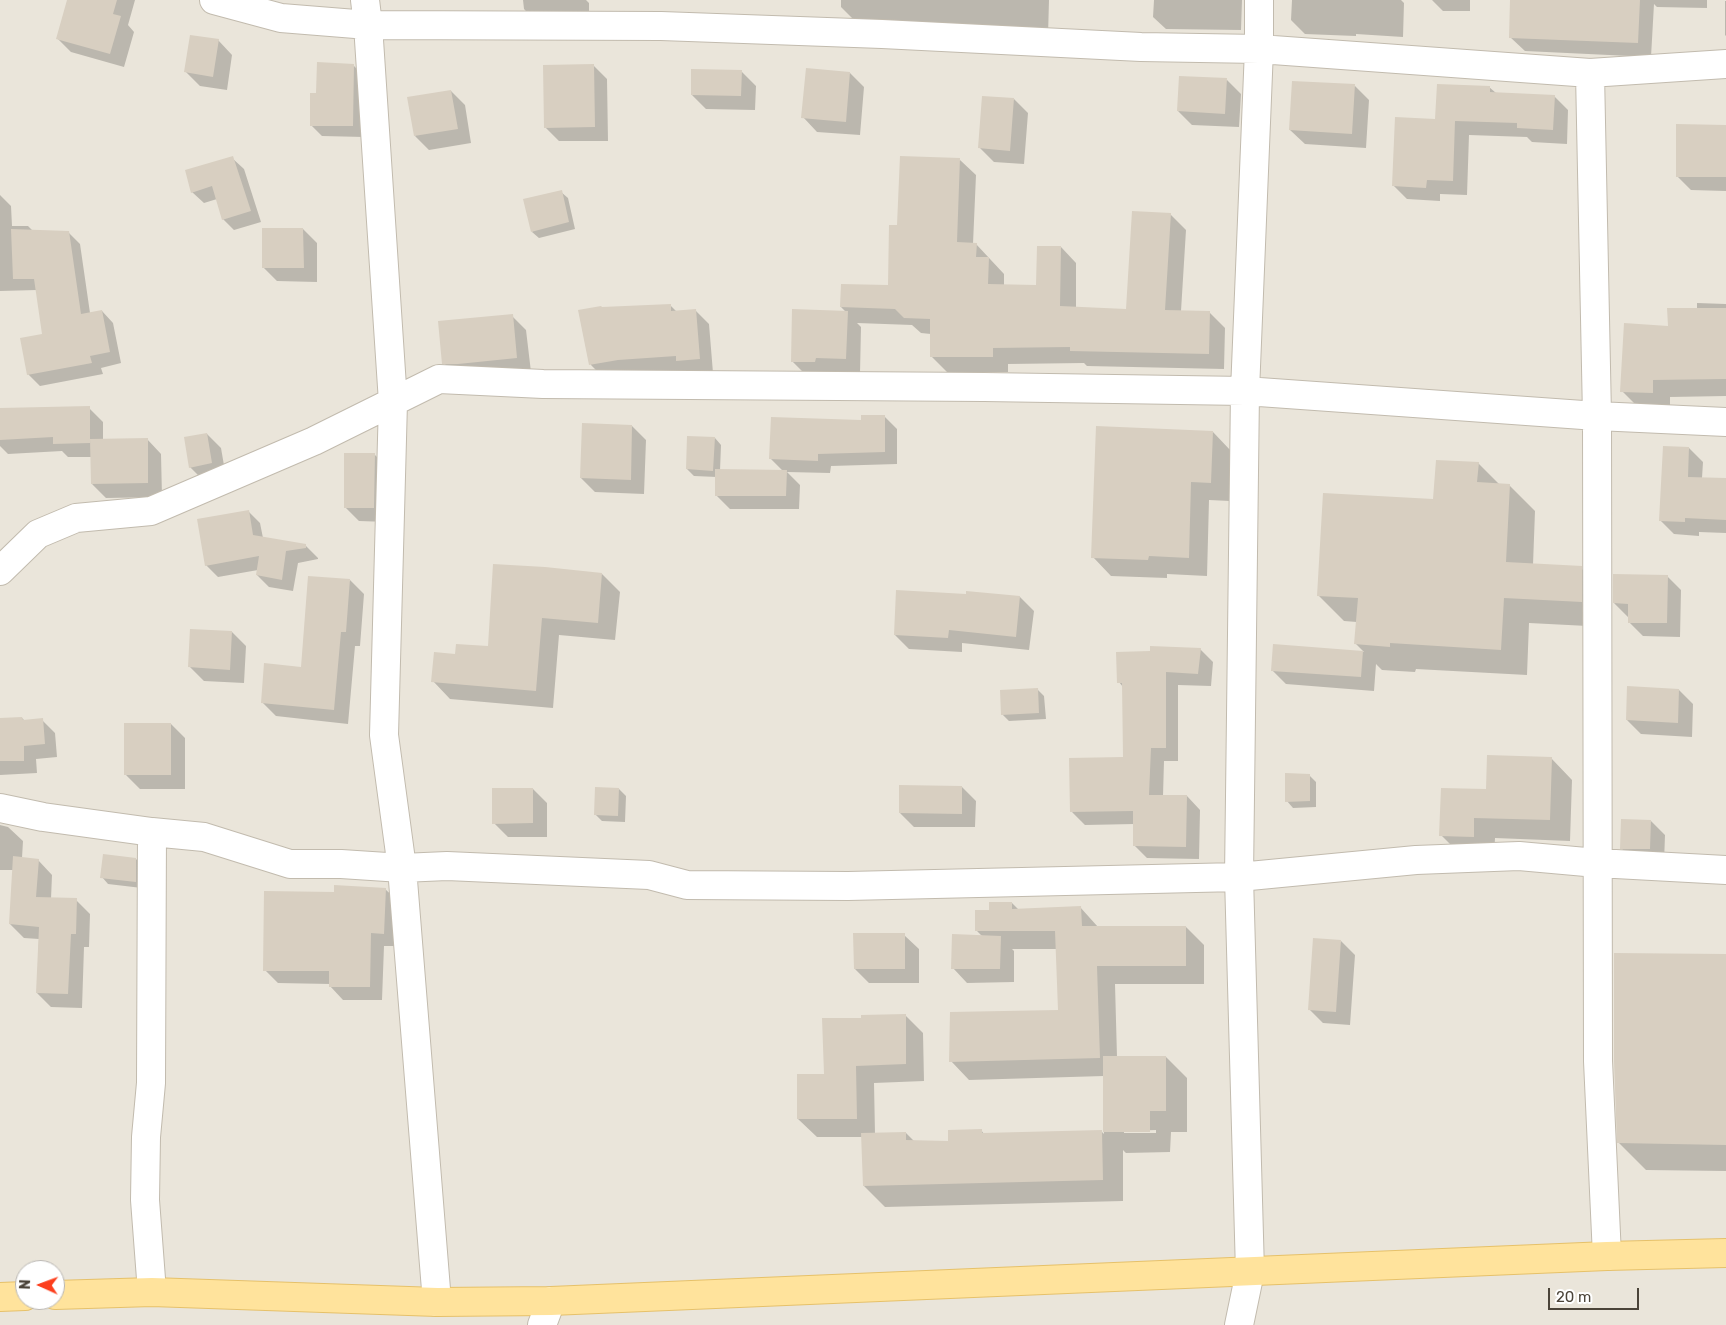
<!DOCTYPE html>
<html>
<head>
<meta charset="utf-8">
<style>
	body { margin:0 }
	#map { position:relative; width:1726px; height:1325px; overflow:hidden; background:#f6f3ec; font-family:Rubik,sans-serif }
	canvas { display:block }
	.north { position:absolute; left:15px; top:1260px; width:50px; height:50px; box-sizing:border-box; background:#fff; border:1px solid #b7b4b0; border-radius:50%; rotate:272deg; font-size:14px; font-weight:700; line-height:20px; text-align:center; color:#4b4439 }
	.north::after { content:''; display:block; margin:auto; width:18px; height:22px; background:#fc3f1d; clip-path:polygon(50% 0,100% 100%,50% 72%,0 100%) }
	.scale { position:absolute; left:1548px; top:1288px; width:91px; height:22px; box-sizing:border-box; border:2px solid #4b4439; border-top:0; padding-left:6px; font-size:15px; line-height:18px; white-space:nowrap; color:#4b4439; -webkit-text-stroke:4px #fff; paint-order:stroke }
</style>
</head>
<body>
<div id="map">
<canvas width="1726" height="1325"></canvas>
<div class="north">N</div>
<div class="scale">20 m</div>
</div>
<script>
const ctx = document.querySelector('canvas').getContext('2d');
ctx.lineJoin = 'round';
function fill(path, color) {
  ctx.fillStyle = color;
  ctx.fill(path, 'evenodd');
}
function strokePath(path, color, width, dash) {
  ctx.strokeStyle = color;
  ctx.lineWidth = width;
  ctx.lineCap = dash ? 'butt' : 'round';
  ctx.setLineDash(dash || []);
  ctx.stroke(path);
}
fill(new Path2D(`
	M0 0H1726V1325H0ZM25 1270H55V1300H25Z`), '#eae5da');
fill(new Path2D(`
	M76 0H135L128 25 134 32 124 67 71 52 57 38Z
	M523 0H586L589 3V24L538 23 524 9Z
	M841 0H1049L1048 36 858 24 841 7Z
	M1154 0H1242L1241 30 1166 29 1153 17Z
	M1292 0H1401L1404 3 1403 37 1356 34V36L1305 34 1291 20Z
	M1432 0H1470V11H1443Z
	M1511 0H1707V8L1657 7 1654 4 1651 57 1525 51 1510 37Z
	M1725 1H1726V36L1725 35Z
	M218 40 232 55 227 90 200 86 186 72Z
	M593 65 607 79 608 141H559L545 127Z
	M354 66 365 77 364 137 322 136 311 125 317 94Z
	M742 72 756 86 755 110 706 109 692 95Z
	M850 73 864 87 860 135 817 132 803 117Z
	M1227 80 1241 94 1239 127 1192 125 1178 111Z
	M1355 86 1369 100 1366 148 1305 144 1290 130Z
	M1489 87 1496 93 1554 96 1568 110 1567 144 1532 142 1527 137 1469 135 1467 195 1440 194V201L1407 199 1393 185 1437 120Z
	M451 91 465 105 471 143 429 150 415 136Z
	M1014 99 1028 113 1024 164 994 162 980 148Z
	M1726 126V191L1691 190 1677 176Z
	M232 158 244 169 261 222 234 230 223 219 217 199 204 203 192 192Z
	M960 160 976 175 973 244H976L1004 274V286L1037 287 1061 247 1076 263V308L1127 310 1170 214 1186 230 1181 311 1209 312 1225 328 1224 369 1087 366 1084 363 1008 364V372H947L931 356V334L921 333 912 325 857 323 861 327 860 373 829 372V376L806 375 792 361 846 312 841 307 889 286 898 226Z
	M561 192 568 198 575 229 539 238 532 232Z
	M0 195 11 206 12 226H28L33 231 68 232 80 244 90 313 102 311 113 323 121 363 101 368 103 374 40 386 28 374 43 335 37 290 0 291Z
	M303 229 317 243V282L277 281 263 267Z
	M1697 303 1726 304V396L1670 397V410L1639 408 1622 391 1669 327 1697 309Z
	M670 305 677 312 695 310 709 324 713 373 692 374 688 370 633 373 605 379 591 365 580 311Z
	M512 316 526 330 531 372 458 377 444 363Z
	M89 408 103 422V440L147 439 161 454 162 497 106 498 92 484V457H68L62 451 8 454 0 446V409Z
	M884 416 897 429V464L831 466 830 473 787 472 800 485 799 509H730L716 495 717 477 694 476 687 469 715 438 721 445 720 471H783L771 459 862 422Z
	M632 426 646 440 644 494 595 492 581 478Z
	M1213 432 1231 451 1230 501 1209 500 1207 576 1167 574V578L1111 576 1093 557Z
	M207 434 221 448 226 477 204 481 190 467Z
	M1689 448 1703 462 1702 478 1726 479V533L1699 532V536L1674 534 1660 520Z
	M374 454 388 468V522L359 521 345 507Z
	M1478 463 1499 484 1509 485 1535 511 1533 565 1581 568 1607 594V627L1529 623 1527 675 1416 669 1415 672 1382 670 1376 664 1374 691 1286 684 1272 670 1274 646 1364 652 1356 644 1357 622 1344 621 1318 595Z
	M248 511 260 523 263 538 306 546 318 558V559L298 563 293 591 269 587 257 575 258 570 218 577 206 565Z
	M602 574 620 592 615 640 559 635 553 708 450 699 433 681 456 655 489 648Z
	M1667 576 1681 590 1680 637 1643 636 1629 622 1628 617 1614 603Z
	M350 580 364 594 360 646H355L348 724 276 716 262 702 302 669Z
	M1020 597 1034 611 1029 650 962 643V652L909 649 895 635Z
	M232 632 246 646 244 683 204 681 190 667Z
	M1200 649 1213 662 1211 686 1178 685V761H1164L1163 796H1187L1200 810 1199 859 1147 858 1134 845 1135 824 1085 825 1072 812 1124 758 1123 687 1119 682Z
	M1038 690 1044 696 1046 719 1009 721 1002 714Z
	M1679 690 1693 704 1692 737 1641 734 1627 720Z
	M22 718 25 721 42 720 55 733 57 757 36 759 37 773 0 775V719Z
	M171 724 185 738V789H140L126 775Z
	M1551 758 1572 780 1570 841 1495 838 1494 858 1462 856 1441 835 1487 791Z
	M1309 775 1316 782V807L1293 808 1287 801Z
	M962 787 976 801 975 827H914L900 813Z
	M533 789 547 803V837H508L494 823Z
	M619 789 626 796 625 822 602 821 595 814Z
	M1651 821 1665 835 1664 863 1636 862 1621 848Z
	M0 825 8 827 23 841 22 858 38 860 52 875 51 899 76 900 90 914 89 947H84L82 1008 51 1007 37 993 39 939 24 938 10 924 14 870H0Z
	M136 859 143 866 142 888 108 884 102 877Z
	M385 889 399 902 397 946H384L382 1000H343L330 986V984L278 983 265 970 335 893Z
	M1012 903 1019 910 1080 907 1098 927H1186L1204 945V984H1115L1117 1057H1166L1187 1078V1132H1171L1170 1152 1126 1153 1123 1150V1201L885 1207 864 1186 862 1137H817L798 1119 862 1019 905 1015 923 1033 924 1081 874 1083 875 1134 906 1133 915 1142H949L981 1130 984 1134 1102 1132 1104 1134V1076L969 1080 951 1061 1059 1011 1057 949H1012L1014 951V982L967 983 953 968 982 936 977 931 990 911ZM1156 1130V1133H1124V1131Z
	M904 935 919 949V983H869L855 969Z
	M1341 941 1355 955 1350 1025 1323 1023 1309 1009Z
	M1726 956V1171L1646 1170 1619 1143Z`), '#0003');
fill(new Path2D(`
	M67 0H117L113 14 121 16 110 54 56 39Z
	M1510 0H1640L1638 43 1509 38Z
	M190 35 219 39 213 77 184 72Z
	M317 62 354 64 353 126H310V93H316Z
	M594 64 595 127 544 128 543 65Z
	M806 68 850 72 846 122 801 118Z
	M691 69 742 70 741 96 691 95Z
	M1179 76 1227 78 1225 114 1177 111Z
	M1292 81 1355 84 1352 134 1289 130Z
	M1437 84 1490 86V92L1555 95 1553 130 1517 128V123L1455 121 1453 181 1427 180 1426 188 1392 186 1395 117 1435 119Z
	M451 90 458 129 414 136 407 97Z
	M982 96 1014 98 1010 151 978 148Z
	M1676 124 1726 125V177H1676Z
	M233 156 251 211 222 220 212 186 191 193 185 170Z
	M900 156 960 158 957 242 977 243 976 257H989L988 284 1036 285 1037 246H1061L1060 306 1126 309 1132 211 1171 213 1165 310 1210 311 1209 354 1070 351V347L993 348V357H930V319L904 318 895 309 840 307 841 284 888 285 889 225H897Z
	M562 190 569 222 531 232 523 199Z
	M262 228H303L304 268H262Z
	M11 229 69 231 81 314 102 310 110 352 90 356 92 363 27 375 20 338 42 334 34 279H13Z
	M671 304V311L696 309 700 359 676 361V356L618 360 589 365 578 310 601 306 602 307Z
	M1667 308H1726V379L1653 380V393L1620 392 1624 323 1668 326Z
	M792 309 848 311 846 359 816 358 815 362H791Z
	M513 314 517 358 458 364H442L438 321Z
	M90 406V443L53 444V437L0 440V408Z
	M861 415H885V452L818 454V461L769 459 771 417 861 420Z
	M582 423 632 425 631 480 580 478Z
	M1096 426 1213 431 1211 483 1191 482 1189 558 1149 556 1148 560 1091 558Z
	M207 433 212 463 189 468 184 437Z
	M687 436 715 437 713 471 686 469Z
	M148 438V483L91 484 90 439Z
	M1663 446 1689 447 1688 477 1726 478V520L1685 518V522L1659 521Z
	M344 453H375L374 508H344Z
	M1436 460 1479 462 1477 482 1510 484 1506 562 1582 566V602L1504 598 1501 650 1390 643V647L1354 644 1358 598 1317 596 1323 493 1433 499Z
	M715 469 787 470 786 496H715Z
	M249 510 253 535 306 544V548L286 551 282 580 256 575 259 556 205 566 197 519Z
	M493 564 545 567 602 573 598 623 542 618 536 691 431 682 434 652 455 654 456 644 488 646Z
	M1613 574 1668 575 1667 623H1628V604L1613 603Z
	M308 576 350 579 346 632H341L334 710 261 703 264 663 301 667Z
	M896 590 966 594V591L1020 596 1016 637 949 630 948 638 894 635Z
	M190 629 232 631 230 670 188 667Z
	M1273 644 1363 651 1361 677 1271 671Z
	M1150 646 1201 648 1198 674 1166 672V748H1151L1149 795H1187L1186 847 1133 846V811L1070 812 1069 758 1123 757 1122 683H1117L1116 652 1150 651Z
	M1627 686 1679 689 1678 723 1626 720Z
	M1038 688 1039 713 1001 715 1000 690Z
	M22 717 23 720 43 718 45 744 24 746V761H0V718Z
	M124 723H171V775H124Z
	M1487 755 1552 757 1550 820 1474 818V837L1439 836 1441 788 1486 789Z
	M1285 773 1310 774V801L1285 802Z
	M899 785 962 786V814L899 813Z
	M595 787 619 788 618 816 594 815Z
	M492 788H533V823L492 824Z
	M1621 819 1651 820 1650 849H1620Z
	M103 854 136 858V882L100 878Z
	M13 856 39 859 36 897 77 898 76 934H71L68 994 36 993 39 927 9 924Z
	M334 885 386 888 384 934 371 933 370 987H329V971H263L264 891 334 892Z
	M989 902H1012V909L1081 906 1082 926H1186V966H1097L1100 1058 949 1062 950 1012 1058 1010 1055 931H975V910H989Z
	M853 933H905V969H854Z
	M952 934 1001 936 1000 969H951Z
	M1313 938 1341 940 1336 1012 1308 1010Z
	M1614 953 1726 954V1145L1617 1143 1614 1061Z
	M906 1014V1064L856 1066 857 1119H797V1074H824L822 1018H861V1015Z
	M1103 1056H1166V1111H1150V1132H1103Z
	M982 1129V1133L1102 1130 1103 1180 863 1186 861 1133 906 1132V1140L948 1141V1130Z`), '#d8cfc1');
const minor = new Path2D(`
	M214 0 281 18 368 25 661 26 882 34 1141 47 1259 49 1590 73 1726 64
	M365 0 368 25 393 402 384 735 402 868 437 1302
	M1590 73 1597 416 1598 1061 1607 1256
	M0 571 38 534 76 518 151 511 314 441 439 379 543 384 984 387 1245 391 1597 416 1726 422
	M0 808 43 817 152 832 204 837 290 864H341L402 868 447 866 649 875 687 885 848 886 1239 877 1416 860 1519 856 1597 863 1726 870
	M152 832 151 1083 146 1137 145 1200 152 1292
	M542 1325 551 1301
	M1239 1325 1250 1272 1239 877 1245 391 1259 49V0`);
const primary = new Path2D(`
	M55 1295 152 1292 437 1302 551 1301 1607 1256 1726 1253
	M0 1297 25 1296`);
strokePath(minor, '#c2bbae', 30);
strokePath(primary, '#e6c16a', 30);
strokePath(minor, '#fff', 28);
strokePath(primary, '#ffe39c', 28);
</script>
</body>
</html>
